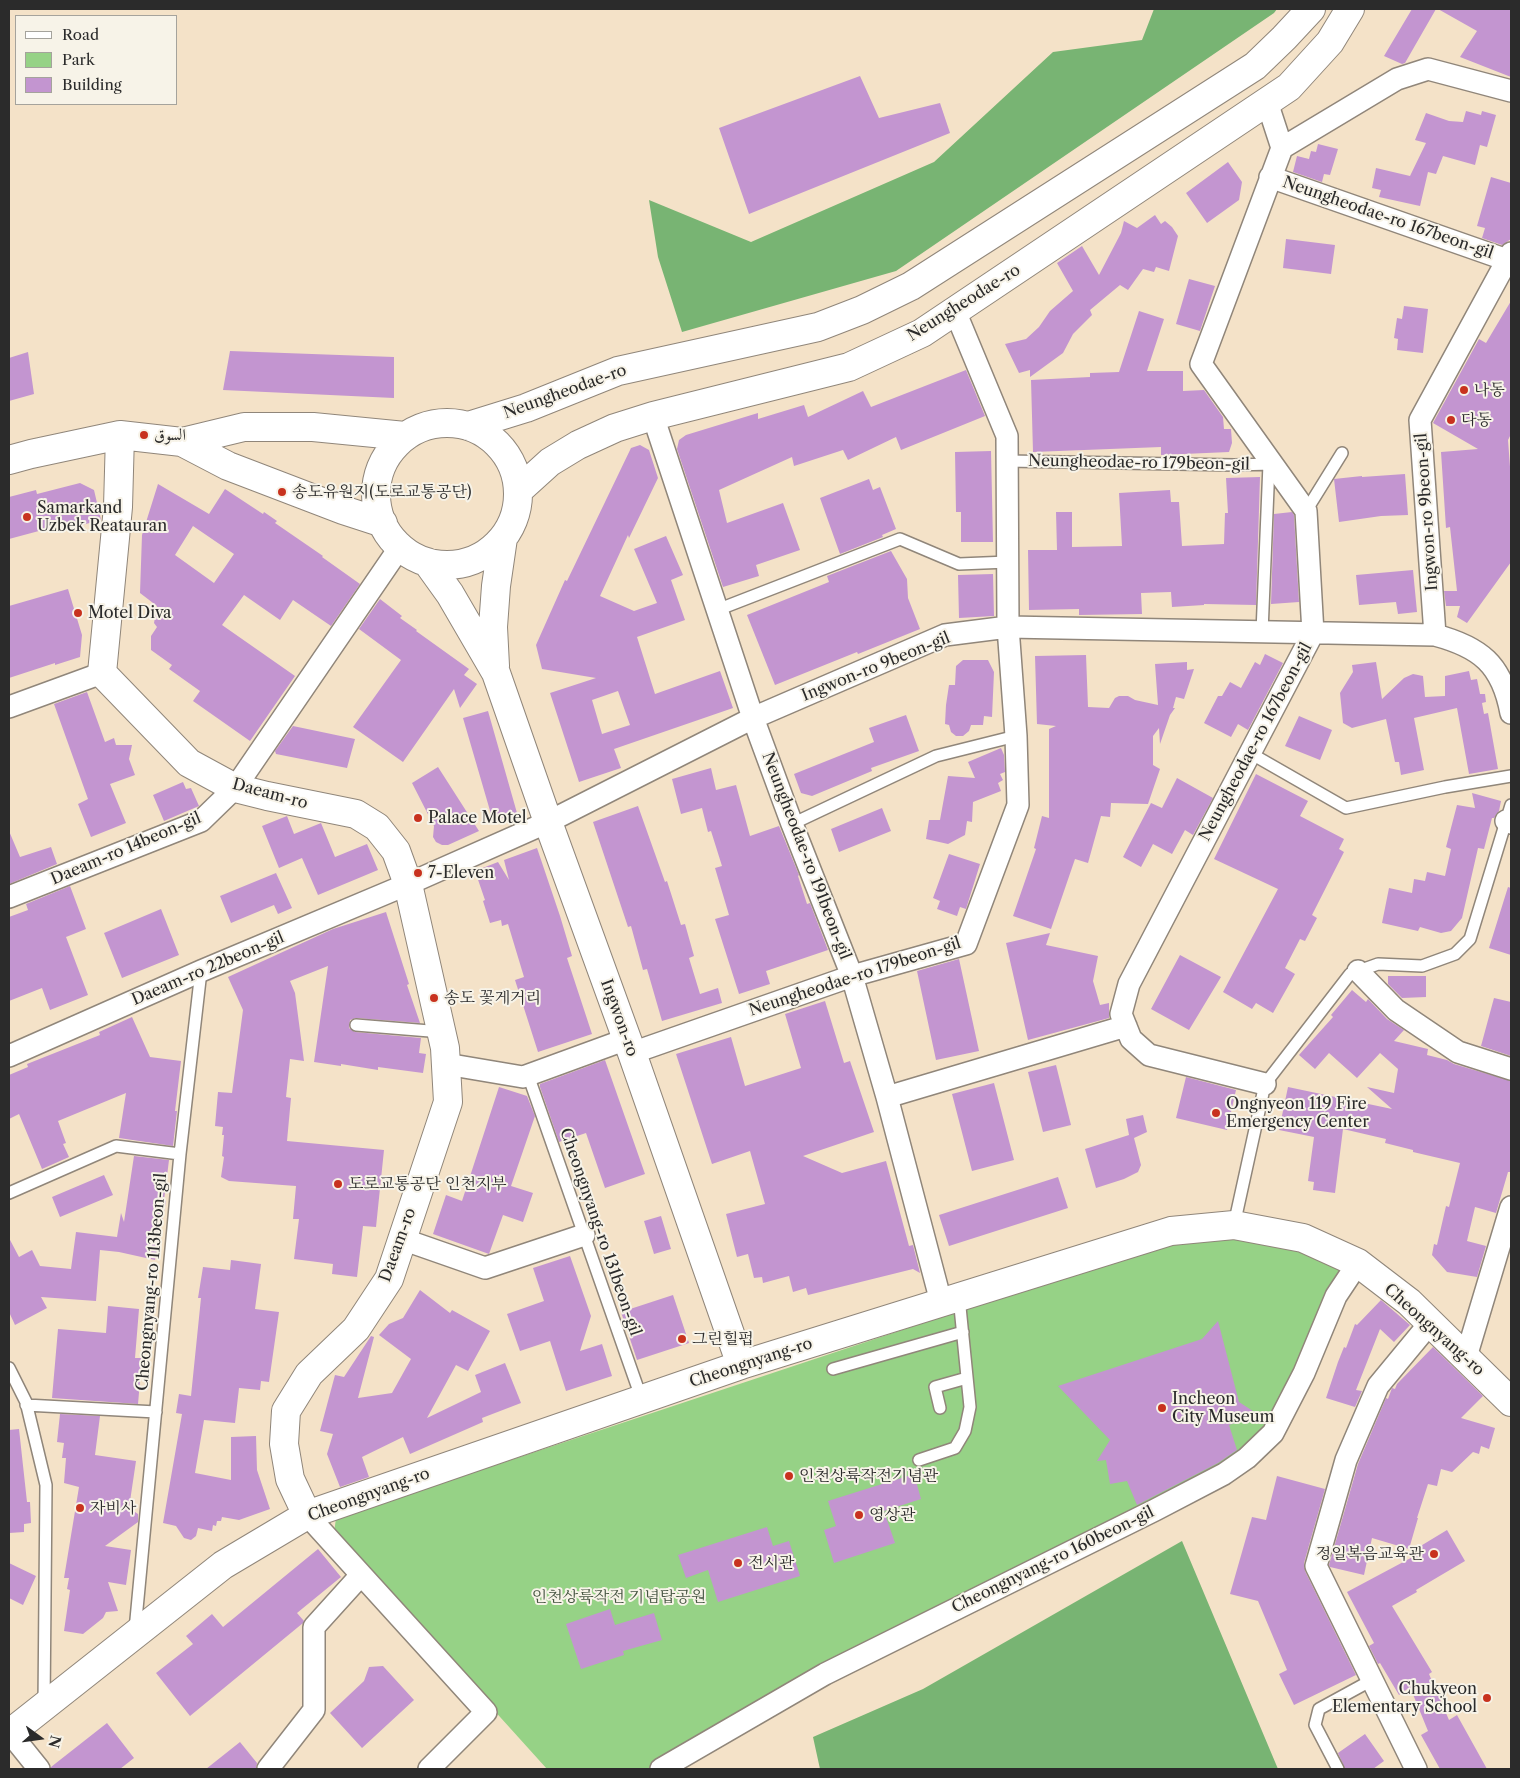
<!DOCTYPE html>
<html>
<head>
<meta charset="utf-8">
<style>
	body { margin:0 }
	#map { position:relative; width:1520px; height:1778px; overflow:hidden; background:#f4e2c8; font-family:"Libre Caslon Text",serif }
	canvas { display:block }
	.frame { position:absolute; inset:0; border:10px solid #2b2b2b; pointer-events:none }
	.legend { position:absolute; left:15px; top:15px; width:162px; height:90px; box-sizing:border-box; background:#f7f3e8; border:1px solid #a5a39c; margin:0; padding:6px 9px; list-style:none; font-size:15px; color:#2b2b2b }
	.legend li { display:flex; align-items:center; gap:10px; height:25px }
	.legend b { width:25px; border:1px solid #a5a39c }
	.north { position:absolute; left:15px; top:1713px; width:50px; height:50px; -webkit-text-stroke:4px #f7f3e8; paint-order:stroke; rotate:104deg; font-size:14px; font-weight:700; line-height:20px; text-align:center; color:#2b2b2b }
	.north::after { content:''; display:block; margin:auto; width:18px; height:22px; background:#2b2b2b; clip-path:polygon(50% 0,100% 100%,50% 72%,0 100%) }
</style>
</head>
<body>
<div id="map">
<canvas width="1520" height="1778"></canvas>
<div class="frame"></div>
<ul class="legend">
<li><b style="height:6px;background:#fff"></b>Road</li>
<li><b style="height:14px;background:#96d286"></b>Park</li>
<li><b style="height:14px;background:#c395d0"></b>Building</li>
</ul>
<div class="north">N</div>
</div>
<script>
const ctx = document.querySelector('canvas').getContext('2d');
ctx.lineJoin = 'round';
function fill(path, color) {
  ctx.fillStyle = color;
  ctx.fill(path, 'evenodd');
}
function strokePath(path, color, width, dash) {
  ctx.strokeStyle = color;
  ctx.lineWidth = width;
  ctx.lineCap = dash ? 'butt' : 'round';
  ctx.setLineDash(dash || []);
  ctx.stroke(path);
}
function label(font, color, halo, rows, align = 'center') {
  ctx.font = font + ' "Libre Caslon Text",Amiri,"Noto Serif KR",serif';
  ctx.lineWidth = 4;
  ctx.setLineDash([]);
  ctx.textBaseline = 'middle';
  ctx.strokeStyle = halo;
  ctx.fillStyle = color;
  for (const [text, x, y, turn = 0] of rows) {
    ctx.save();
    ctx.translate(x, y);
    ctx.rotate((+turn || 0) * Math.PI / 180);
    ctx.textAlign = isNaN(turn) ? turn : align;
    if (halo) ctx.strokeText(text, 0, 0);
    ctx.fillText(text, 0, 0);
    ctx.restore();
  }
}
fill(new Path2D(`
	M1235 1234 1296 1245 1348 1268 1269 1428 1246 1451 901 1630 647 1769H547L334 1533 336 1518 1173 1240Z`), '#96d286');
fill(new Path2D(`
	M1154 9H1277L1274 13 896 271 682 332 658 257 649 200 751 242 934 162 1053 52 1142 40Z
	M1182 1541 1278 1769H820L813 1737 923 1689Z`), '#78b473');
fill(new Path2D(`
	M1412 9H1436L1405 63 1402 64 1384 56Z
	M1438 9H1511V77L1460 57 1477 31Z
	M860 76 879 118 940 103 950 133 749 214 719 128Z
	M1466 111 1481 115 1482 111 1496 115 1487 147 1480 145 1475 165 1443 156 1436 174 1428 172 1420 206 1379 197 1381 190 1372 188 1376 168 1410 176 1426 143 1415 140 1426 113 1449 121 1463 122Z
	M1318 144 1338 149 1330 175 1324 174 1322 182 1293 172 1297 156 1309 159 1311 151 1316 152Z
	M1228 162 1242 182 1239 200 1207 223 1186 193Z
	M1491 177 1511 183V239L1502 245 1482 238 1485 228 1477 226Z
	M1155 215 1161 224 1165 221 1172 227 1178 236 1169 271 1156 267 1154 272 1143 269 1128 290 1120 285 1090 310 1092 315 1073 334 1063 353 1030 377V370L1019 373 1005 344 1026 339 1039 327 1050 311 1073 291 1057 263 1082 246 1099 275 1121 233 1124 221 1137 228Z
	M1286 239 1335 245 1331 274 1283 268Z
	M1189 279 1215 286 1200 331 1176 324Z
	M1511 301V434L1508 440 1511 480V562L1467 623 1457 617 1460 606H1446L1444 591H1457L1450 527 1446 528 1441 452 1478 449 1433 423 1479 339 1486 343Z
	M1404 306 1428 309 1423 353 1397 350 1398 339 1394 338 1397 318 1402 319Z
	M1139 311 1164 319 1147 371H1183V391L1204 390 1223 417 1224 429H1231L1232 443 1229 452 1161 455V447L1033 452 1031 380 1090 377V373L1119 372Z
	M230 351 394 357V398L223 390Z
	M28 352 34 394 9 401V358Z
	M966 370 985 416 901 450 896 437 848 460 843 450 794 466 792 457 719 490 727 523 783 503 800 550 756 565 759 576 723 587 677 449 679 440 686 435 758 413V419L804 405 808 417 863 391 871 407Z
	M640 445 649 450 658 478 629 538 628 535 600 596 634 611 657 603 634 549 666 536 683 575 671 580 685 620 637 637 655 694 720 671 733 708 614 749 621 768 579 782 550 693 596 678 542 669 536 645 565 580 567 581 631 448ZM618 691 630 725 602 734 592 700Z
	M991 451 993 542H961V512H956L955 452Z
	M1405 474 1408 515 1381 516 1339 522 1334 479 1362 476V477Z
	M1260 477 1256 605 1204 604V605L1172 607 1171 592 1141 593 1142 614 1079 615V609L1029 610 1028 550H1057L1056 512H1072V547L1122 546 1119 493 1170 490 1171 502H1179L1182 546 1224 544 1225 513H1228L1226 478Z
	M869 479 873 490 880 487 896 529 882 535 883 537 840 554 820 498Z
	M80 483 94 490 101 520 51 533 50 528 9 539V497L36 490 37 494Z
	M158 484 209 514 225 489 263 514 264 512 277 521 275 523 323 556 322 557 360 584 331 626 293 600 280 620 244 595 222 625 295 676 250 741 193 701 200 691 169 669 172 665 151 650V636L157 627 154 623 157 606 140 593 142 535ZM193 526 234 554 214 583 175 555Z
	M1292 512 1294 515 1299 602 1271 604 1274 514Z
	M891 551 907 579 908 598 920 629 858 654 857 652 775 685 747 615 829 582 827 576Z
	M1413 570 1417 612 1398 614 1396 602 1359 605 1356 575Z
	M993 574 994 616 959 618 958 575Z
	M68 589 82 635 80 657 55 665V663L9 678V606Z
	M380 599 402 616 400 618 417 630 416 631 469 669 464 675 477 684 460 708 454 689 403 762 353 727 401 660 359 629Z
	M1265 654 1283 663 1248 730 1238 724 1231 737 1204 723 1218 696H1222L1230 682 1241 688 1255 662 1260 665Z
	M1086 655 1088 707 1109 708 1115 698 1119 696H1128L1135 700 1158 705 1155 664 1187 662V670L1194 669 1184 699 1176 697 1173 708H1175L1170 715 1160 744 1159 728 1153 736V765L1160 769 1148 804 1111 803 1110 817 1101 816 1088 863 1075 859 1051 929 1013 916 1036 849 1034 848 1042 816 1049 818V729L1056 726 1037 724 1035 656Z
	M963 660H988L994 672 992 717 984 716 983 725H971L969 731 963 736H956L951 732 949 725 945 724 946 705 949 685H955L956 666Z
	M1376 662 1382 699 1404 678 1413 674 1423 676 1425 697 1445 696V676L1469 671 1471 680 1477 679 1480 694H1485L1486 702 1482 703 1484 714 1488 713 1498 769 1469 774 1457 708 1414 718 1424 770 1401 775 1399 762H1395L1386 719 1352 728 1343 723 1340 693 1353 672 1352 665Z
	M87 692 105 742 114 738 116 745H132L129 759 135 775 110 784 126 823 91 837 78 804 88 799 54 704Z
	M488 711 517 813 493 821 463 718Z
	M906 715 919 751 871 768 872 771 812 796 801 793 794 774 874 742 869 728Z
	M1299 716 1332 730 1320 760 1285 746Z
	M293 726 355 739 347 768 276 754 275 751Z
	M1001 748 1004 755 1005 772 1000 774 1003 780 998 783 1001 791 973 802 972 822 967 821 965 835 948 844 926 839 929 820H940L948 776 975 778 968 762Z
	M438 767 479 831 448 845H442L436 842 433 837 434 826 412 783Z
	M711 768 716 790 736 785 750 836 779 826 799 875 798 876 807 904 810 903 828 950 766 971 770 984 739 994 715 919 729 915 715 868 722 866 711 831 708 832 702 808 681 814 672 779Z
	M1256 774 1308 801 1300 816 1344 839 1339 849 1344 852 1312 915 1317 918 1305 941 1300 939 1285 968 1295 974 1273 1013 1256 1003 1252 1009 1223 992 1278 889 1214 859Z
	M1177 778 1213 798 1193 835 1185 830 1172 854 1153 844 1141 867 1123 857 1151 803 1162 808Z
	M183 782 186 789 191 788 199 806 164 821 153 795Z
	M1472 793 1501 801 1499 811 1494 818H1492L1484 849 1478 848 1462 918 1451 931 1441 933 1420 927 1418 931 1382 923 1389 888 1412 893 1414 879 1425 881 1427 872 1445 876 1451 849 1446 847 1457 805 1475 808Z
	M638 806 665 882 667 881 681 925 685 924 694 956 689 958 700 994 718 988 722 1003 662 1021 647 969 643 970 631 926 628 927 593 822Z
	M882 808 891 831 839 852 831 829Z
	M287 816 294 834 321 823 335 857 367 844 378 870 318 895 302 858 279 868 262 826Z
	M9 831 20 857 51 847 57 864 9 884Z
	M537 848 560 916 572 956 567 958 592 1034 538 1052 515 980 524 977 508 924 502 926 501 920 490 923 483 901 485 900 475 871 498 862 509 880 504 860Z
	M949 854 980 864 966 909 960 907 957 916 937 909 940 901 933 898Z
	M276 873 292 908 278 914 274 905 231 923 220 896Z
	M70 886 86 929 66 937 88 995 50 1010 42 988 9 1001V917L28 910 26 904Z
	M1508 887 1511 888V955L1489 948Z
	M161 909 179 955 122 978 104 933Z
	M386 912 409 984 407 985 420 1023 356 1018 350 1020 349 1028 355 1032 421 1038 419 1053 426 1054 423 1073 378 1067V1070L341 1064V1066L314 1062 328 966 290 981 295 993 304 1061 290 1059 286 1097 291 1098 287 1141 384 1150 376 1227 363 1226 357 1277 332 1274 333 1264 294 1259 299 1219H293L296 1186 229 1181 221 1177 224 1157 222 1156 224 1135H222L223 1127 215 1126 218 1092 232 1093 243 1010 228 977 333 929Z
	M1050 933 1046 945 1098 956 1093 981 1100 1005 1109 1003V1018L1028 1040 1006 943Z
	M1180 955 1221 977 1189 1030 1151 1009Z
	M959 959 979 1051 936 1060 917 971Z
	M1388 976H1426V997L1402 998 1388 984Z
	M1352 990 1366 1002 1368 999 1387 1019 1404 1030 1394 1041 1428 1049 1427 1055 1447 1060 1454 1064 1511 1081V1172H1508L1496 1213 1475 1207 1467 1241 1486 1246 1477 1277 1447 1272 1432 1255 1434 1244 1437 1245 1446 1206 1449 1207 1460 1163 1413 1152V1150L1385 1143 1386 1139 1343 1129 1335 1193 1313 1190 1314 1182 1308 1181 1314 1137 1279 1130 1288 1087 1392 1109 1367 1087 1394 1093 1398 1069 1380 1053 1357 1078 1329 1053 1315 1069 1299 1055 1333 1017 1331 1015Z
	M1494 998 1511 1002V1056L1481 1046Z
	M825 1001 844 1063 850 1061 874 1132 803 1156 842 1173 886 1161 909 1246 913 1245 920 1273 913 1269 808 1295 806 1288 793 1292 789 1276 763 1283 762 1277 754 1278 748 1254 737 1257 726 1214 765 1204 750 1151 712 1164 676 1054 731 1037 745 1086 801 1068 785 1014Z
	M132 1017 150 1057 181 1061 175 1111H177L173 1146 119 1138 126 1093 58 1121 66 1143 63 1144 69 1157 42 1169 19 1114 9 1119V1075L28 1067 27 1064 100 1035 99 1032Z
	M605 1060 645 1174 605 1188 586 1133 559 1142 540 1087V1084Z
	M1056 1065 1071 1125 1043 1132 1028 1072Z
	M1186 1077 1236 1090 1227 1130 1176 1118Z
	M994 1083 1014 1160 972 1171 952 1094Z
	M499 1087 527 1096 535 1116 511 1186 533 1193 523 1222 503 1215 489 1254 433 1234 446 1195 462 1201Z
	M1143 1115 1147 1132 1134 1138 1141 1165 1138 1172 1124 1179 1096 1188 1085 1149 1129 1135 1126 1119Z
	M134 1156 169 1160 164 1200 166 1201 155 1260 119 1252 100 1250 96 1301 41 1297 47 1308 15 1325 9 1312V1238L19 1257 32 1250 40 1266 71 1269 76 1232 117 1237 121 1213 124 1222Z
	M104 1175 113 1195 60 1217 52 1197Z
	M1058 1177 1068 1208 949 1246 939 1215Z
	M661 1216 671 1249 654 1254 644 1221Z
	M570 1256 591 1316 580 1351 602 1344 612 1376 566 1391 550 1341 520 1351 507 1314 544 1301 533 1268Z
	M231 1260 261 1264 255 1309 279 1312 269 1382 261 1381 260 1390 239 1388 235 1423 204 1420 195 1473 231 1480V1437L256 1436 257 1470 270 1509 239 1520 222 1517 221 1521H217L216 1526 213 1525 212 1531 198 1528 196 1536 191 1540 184 1538 176 1526 163 1523 182 1414 176 1413 179 1394 191 1396 201 1298H198L203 1267 230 1270Z
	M420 1290 450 1313 452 1310 490 1331 468 1371 456 1365 427 1418 481 1392 475 1375 505 1363 521 1403 482 1418 483 1422 410 1454 403 1437 362 1457 369 1477 340 1487 327 1454 333 1434 320 1431 335 1375 344 1377 371 1336 374 1337 358 1398 392 1393 411 1359 379 1335 389 1324 403 1318Z
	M673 1295 689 1343 637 1360 621 1312Z
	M1381 1300 1410 1325 1394 1342 1380 1329 1356 1390 1362 1391 1355 1407 1326 1398 1338 1362 1344 1347 1346 1348 1355 1324 1357 1325Z
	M108 1306 139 1309 135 1358H142L138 1404 52 1398 58 1329 106 1333Z
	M1218 1321 1239 1402 1259 1415 1229 1425 1237 1450 1218 1463 1137 1505 1127 1481 1110 1484 1106 1460 1097 1461 1110 1440 1058 1386 1202 1339Z
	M1433 1347 1483 1396 1461 1418 1495 1428 1489 1449 1481 1446 1479 1454 1473 1452 1452 1472 1441 1469 1437 1486 1428 1484 1417 1518H1418L1409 1549 1372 1538 1364 1575 1330 1567 1329 1565 1358 1464 1386 1398 1388 1399 1392 1388 1395 1389 1397 1384Z
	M60 1414 100 1416 95 1455 136 1461 129 1508 138 1514V1522L105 1546 131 1550 126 1585 108 1582 118 1611 106 1612 103 1618 83 1634 64 1631 70 1590 67 1589 69 1578H64L79 1487 64 1483 66 1458H62L64 1443 57 1442Z
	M19 1429 27 1502H30L31 1523 24 1524V1532L9 1533V1430Z
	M914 1474 921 1499 884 1511 895 1543 834 1563 824 1530 836 1526 828 1501Z
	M1277 1476 1325 1489 1304 1563 1305 1571 1356 1675 1294 1705 1279 1674 1287 1670 1258 1601 1230 1594 1252 1517 1266 1520Z
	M767 1527 773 1546 789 1541 800 1576 718 1602 708 1570 686 1578 678 1555Z
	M1447 1530 1465 1561 1416 1590 1417 1592 1392 1606 1432 1672 1429 1674 1449 1720 1457 1715 1487 1769H1440L1421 1735 1428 1731 1410 1687 1399 1695 1380 1663 1378 1664 1369 1646 1374 1643 1347 1592 1422 1552 1414 1550Z
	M318 1549 341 1577 297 1613 304 1621 303 1623 190 1716 156 1673 193 1644 186 1636 212 1614 223 1627Z
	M9 1563 36 1576 23 1605 9 1598Z
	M610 1609 615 1625 654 1613 662 1640 623 1651 624 1655 581 1669 566 1624Z
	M383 1666 414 1700 362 1748 330 1713 364 1681 369 1667Z
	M107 1723 134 1758 120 1769H51V1767Z
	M1365 1734 1384 1761 1373 1769H1345L1338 1753Z
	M240 1742 257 1763 256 1769H206Z`), '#c395d0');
const lane = new Path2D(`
	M1007 461 1234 465 1272 464
	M1306 511 1342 453
	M717 610 900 539 959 564 1008 562
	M1262 632 1269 464
	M1250 753 1346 808 1445 787 1511 776
	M792 824 936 756 1016 736
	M356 1025 442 1032
	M528 1075 642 1400
	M9 1193 116 1146 180 1154
	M1234 1225 1265 1084 1350 974 1378 964 1422 966 1455 954 1470 939 1511 805
	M9 1368 26 1402 46 1485 44 1705
	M833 1369 963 1332
	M26 1405 156 1412
	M940 1408 935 1387 967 1378
	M919 1460 955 1448 965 1431 970 1407 959 1297
	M135 1630 180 1154 201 971
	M1338 1769 1315 1725 1319 1709 1372 1680`);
const street = new Path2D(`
	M1282 148 1397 79 1428 69 1511 91
	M1270 177 1507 260 1511 263
	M653 416 753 718 792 824 852 976 887 1097 941 1302
	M1435 635 1420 420 1511 253
	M9 707 102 673
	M1506 821 1511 823
	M9 897 201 821 235 788 400 547
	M1358 971 1396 1010 1458 1052 1511 1069
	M632 1053 852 976 966 944 1018 805 1016 736 1008 627 1007 436 955 311
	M9 1056 201 971 408 884 548 822 753 718 945 635 1008 627 1435 635C1480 647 1502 664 1511 713
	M446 1064 523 1077 627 1039
	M1265 1084 1149 1055 1131 1039 1121 1014 1129 984 1313 633 1306 511 1201 364 1282 148 1267 102
	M887 1097 1126 1026
	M402 1239 485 1268 584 1235
	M1466 1357 1511 1207
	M307 1515 486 1712 429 1769
	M10 1733 39 1769
	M268 1769 314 1710V1627L361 1575
	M661 1769 825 1674 1155 1510 1224 1474 1247 1458 1273 1433 1304 1373 1336 1296 1358 1263
	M1416 1769 1316 1566 1346 1460 1378 1386 1430 1323`);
const secondary = new Path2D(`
	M376 494a71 71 0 1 1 142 0a71 71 0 1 1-142 0Z
	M468 426 526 408 618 371 818 327 862 310 911 286 1255 66 1284 38 1311 9
	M120 435 118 507 102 673 189 763 235 788 267 796 356 814 377 827 396 851 408 884 445 1048 448 1102 389 1279 356 1329 309 1374 286 1411 284 1444 290 1479 307 1515
	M182 442 228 466 343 510 383 523
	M9 460 31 454 120 435 182 442 244 427H313L405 436
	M518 491 550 462 578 445 615 428 653 416 849 367 922 333 1289 87 1330 42 1350 9
	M427 562 450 594 496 673 548 822 632 1053 741 1365
	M495 666 493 627 496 586 503 538
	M9 1734 223 1565 307 1515 741 1365 1171 1231 1234 1225 1303 1238 1358 1263 1409 1302 1511 1402`);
strokePath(lane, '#90867a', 14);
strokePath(street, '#90867a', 24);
strokePath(secondary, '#90867a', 30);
strokePath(lane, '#fff', 11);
strokePath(street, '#fff', 21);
strokePath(secondary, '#fff', 28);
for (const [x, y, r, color] of [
	[1464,390,5,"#c8321e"],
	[1451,420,5,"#c8321e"],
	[144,435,5,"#c8321e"],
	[282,492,5,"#c8321e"],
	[27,517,5,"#c8321e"],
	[78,613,5,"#c8321e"],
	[418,818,5,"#c8321e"],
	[418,873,5,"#c8321e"],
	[434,998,5,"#c8321e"],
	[1216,1113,5,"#c8321e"],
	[338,1184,5,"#c8321e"],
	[682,1339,5,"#c8321e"],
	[1162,1408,5,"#c8321e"],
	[789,1476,5,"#c8321e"],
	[80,1508,5,"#c8321e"],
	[859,1515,5,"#c8321e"],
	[1434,1554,5,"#c8321e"],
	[738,1563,5,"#c8321e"],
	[1487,1698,5,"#c8321e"]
]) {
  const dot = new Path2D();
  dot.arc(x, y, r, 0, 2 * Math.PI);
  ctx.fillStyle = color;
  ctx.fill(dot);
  strokePath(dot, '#f7f3e8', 2);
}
label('16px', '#2b2b2b', '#f7f3e8', [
	["Neungheodae-ro 167beon-gil",1388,218,19],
	["Neungheodae-ro",964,303,-32],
	["Neungheodae-ro",565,392,-20],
	["Neungheodae-ro 179beon-gil",1139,463,1],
	["Ingwon-ro 9beon-gil",1427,512,-94],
	["Ingwon-ro 9beon-gil",876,667,-22],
	["Neungheodae-ro 167beon-gil",1256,742,-62],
	["Daeam-ro",270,794,15],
	["Daeam-ro 14beon-gil",126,849,-23],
	["Neungheodae-ro 191beon-gil",806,856,69],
	["Daeam-ro 22beon-gil",208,969,-23],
	["Neungheodae-ro 179beon-gil",855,977,-18],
	["Ingwon-ro",619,1018,70],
	["Cheongnyang-ro 131beon-gil",600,1232,71],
	["Daeam-ro",398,1245,-70],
	["Cheongnyang-ro 113beon-gil",152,1282,-85],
	["Cheongnyang-ro",1434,1330,42],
	["Cheongnyang-ro",751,1363,-18],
	["Cheongnyang-ro",369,1495,-20],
	["Cheongnyang-ro 160beon-gil",1053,1560,-26]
]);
label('16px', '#2b2b2b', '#f7f3e8', [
	["나동",1474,390],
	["다동",1461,420],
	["السوق",154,435],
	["송도유원지(도로교통공단)",292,492],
	["Samarkand",37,508],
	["Uzbek Reatauran",37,526],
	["Motel Diva",88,613],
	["Palace Motel",428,818],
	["7-Eleven",428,873],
	["송도 꽃게거리",444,998],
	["Ongnyeon 119 Fire",1226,1104],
	["Emergency Center",1226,1122],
	["도로교통공단 인천지부",348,1184],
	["그린힐펍",692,1339],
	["Incheon",1172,1399],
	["City Museum",1172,1417],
	["인천상륙작전기념관",799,1476],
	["자비사",90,1508],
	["영상관",869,1515],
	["정일복음교육관",1424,1554,"right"],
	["전시관",748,1563],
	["Chukyeon",1477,1689,"right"],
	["Elementary School",1477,1707,"right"]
], 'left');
label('16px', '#465542', '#f7f3e8', [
	["인천상륙작전 기념탑공원",619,1597]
]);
</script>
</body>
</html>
